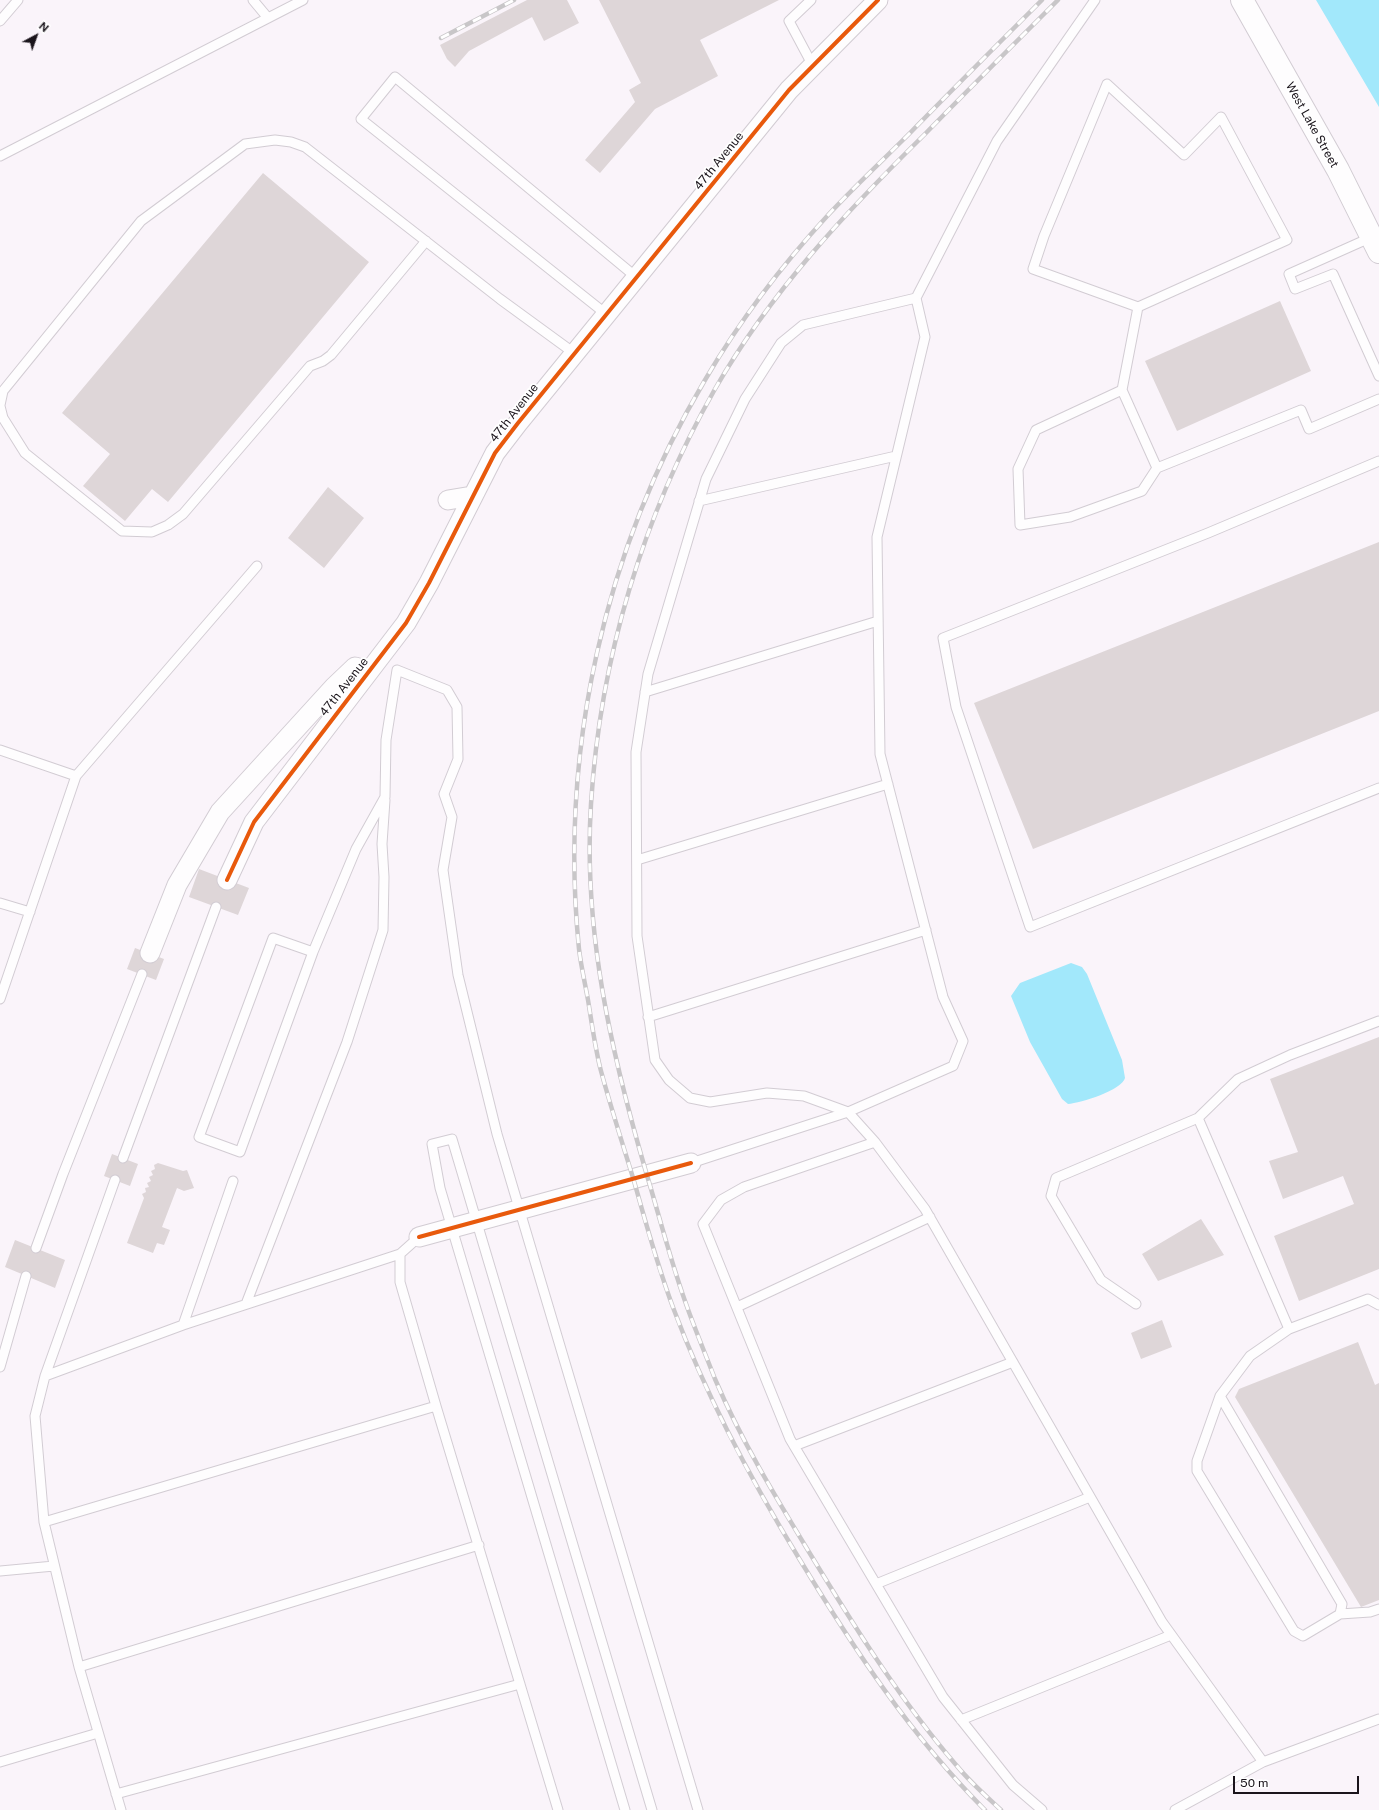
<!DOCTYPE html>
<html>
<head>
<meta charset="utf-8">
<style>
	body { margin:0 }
	#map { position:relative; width:1379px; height:1810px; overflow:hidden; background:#faf4fa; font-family:"Public Sans",sans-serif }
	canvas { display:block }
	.north { position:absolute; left:16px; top:16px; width:40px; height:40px; -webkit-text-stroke:3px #fff; paint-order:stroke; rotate:41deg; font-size:11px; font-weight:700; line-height:16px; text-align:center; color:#1a141b }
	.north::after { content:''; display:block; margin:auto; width:14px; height:18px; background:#1a141b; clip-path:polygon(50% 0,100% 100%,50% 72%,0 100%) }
	.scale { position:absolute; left:1233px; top:1776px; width:126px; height:18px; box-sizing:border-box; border:2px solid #1a141b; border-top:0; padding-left:5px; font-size:12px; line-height:14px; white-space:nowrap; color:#1a141b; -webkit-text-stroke:3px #fff; paint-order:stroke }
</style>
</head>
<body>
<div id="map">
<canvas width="1379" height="1810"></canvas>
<div class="north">N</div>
<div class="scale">50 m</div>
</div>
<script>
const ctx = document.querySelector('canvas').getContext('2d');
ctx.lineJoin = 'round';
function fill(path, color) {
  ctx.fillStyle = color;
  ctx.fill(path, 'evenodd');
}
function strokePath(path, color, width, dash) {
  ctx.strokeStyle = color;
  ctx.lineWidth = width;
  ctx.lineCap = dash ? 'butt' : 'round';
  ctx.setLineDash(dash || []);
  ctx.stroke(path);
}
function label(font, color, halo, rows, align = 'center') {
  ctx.font = font + ' "Public Sans",sans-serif';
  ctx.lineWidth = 3.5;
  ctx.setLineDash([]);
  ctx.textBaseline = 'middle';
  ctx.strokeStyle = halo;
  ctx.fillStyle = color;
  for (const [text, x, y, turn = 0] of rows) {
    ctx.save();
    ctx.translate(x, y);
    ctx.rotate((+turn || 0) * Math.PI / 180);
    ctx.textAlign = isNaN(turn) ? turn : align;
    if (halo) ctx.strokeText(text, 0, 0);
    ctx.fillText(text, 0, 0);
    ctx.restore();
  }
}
fill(new Path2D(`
	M1316 0H1379V107Z
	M1071 963 1082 967 1087 974 1122 1060 1125 1078C1122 1090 1081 1103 1068 1104L1062 1099 1030 1042 1011 996 1020 983Z`), '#a2e8fb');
fill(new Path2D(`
	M527 0H567L579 23 544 41 532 17 469 51 455 67 447 59 440 45Z
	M599 0H779L700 40 718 76 655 109 600 173 585 160 635 102 629 90 641 83Z
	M263 173 369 262 168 502 152 489 125 521 83 486 110 454 62 413Z
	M1280 301 1311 371 1177 431 1145 361Z
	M328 487 364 518 324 568 288 538Z
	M1379 542V711L1033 849 974 703Z
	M199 869 249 888 238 915 189 897Z
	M135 948 164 959 156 980 127 969Z
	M1379 1037V1269L1299 1301 1274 1236 1354 1204 1343 1176 1283 1199 1269 1161 1298 1152 1270 1079Z
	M112 1154 138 1164 130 1186 104 1176Z
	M158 1163 183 1171 187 1170 194 1188 184 1191 177 1188 162 1227 170 1230 164 1245 157 1243 153 1253 127 1243 144 1198 142 1194 146 1192 145 1188 149 1187 147 1183 151 1181 149 1177 153 1175 151 1171 155 1169 154 1165Z
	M1201 1219 1224 1255 1158 1281 1142 1254Z
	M15 1240 65 1260 55 1288 5 1267Z
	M1162 1320 1172 1347 1141 1359 1131 1333Z
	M1358 1342 1375 1385 1379 1383V1600L1361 1607 1235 1397 1239 1389Z`), '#ded6d8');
const lane = new Path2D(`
	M253 0 268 18
	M811 0 789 21 813 66
	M0 21 18 0
	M0 156 303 0
	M1372 237 1289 274 1295 289 1333 274 1379 376
	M916 298 997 141 1095 0
	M606 314 361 119 395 77 636 277
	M1122 390 1138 307 1287 240 1221 117 1184 155 1107 84 1044 236 1033 269 1138 307
	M0 405 3 391 141 221 245 144 275 140 291 142 305 147 500 299 574 353
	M0 406 3 418 25 453 122 531 152 532 168 525 183 514 310 366 323 361 331 355 426 241
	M1379 461 1208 533 943 638 956 707 1030 927 1379 788
	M1157 468 1122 390 1036 430 1018 469 1020 525 1070 517 1142 491 1157 468 1301 410 1309 429 1379 399
	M699 501 896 456
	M645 692 878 621
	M0 750 76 776
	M637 860 888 784
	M0 903 30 912
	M313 952 273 938 199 1137 240 1152 313 952 356 849 385 797 386 740 397 670 447 690 457 707 458 759 444 794 452 817 443 870 458 975 497 1134 698 1810
	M0 999 76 776 257 566
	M648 1017 926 930
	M1198 1118 1289 1329
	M875 1142 744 1187 721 1200 703 1224 790 1439 943 1697 1013 1785 1042 1810
	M123 1158 216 907
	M691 1163 848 1112 804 1096 767 1093 710 1102 690 1098 669 1080 655 1060 637 936 636 752 648 674 706 479 745 399 781 343 803 325 916 298 925 337 877 537 880 754 943 997 963 1041 953 1066 848 1112 875 1142 925 1209 1162 1622 1263 1762 1175 1810
	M115 1180 45 1376 35 1416 44 1522 436 1406 400 1282V1254L419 1237
	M36 1248 63 1174 142 974
	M246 1304 347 1042 383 930 384 877 382 844 385 800
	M1136 1304 1101 1280 1051 1196 1056 1178 1198 1118 1238 1079 1290 1055 1379 1021
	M737 1307 930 1217
	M183 1325 233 1181
	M0 1367 26 1276
	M45 1376 183 1325 400 1254
	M1220 1396 1342 1604 1340 1614 1303 1636 1294 1631 1197 1471V1461L1220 1396 1250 1356 1289 1329 1368 1299 1379 1305
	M436 1406 558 1810
	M794 1446 1013 1362
	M44 1522 79 1667 121 1810
	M0 1571 54 1566
	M876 1584 1090 1497
	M1340 1614 1370 1612 1379 1609
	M79 1667 479 1545
	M961 1720 1171 1635
	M0 1762 98 1733
	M1263 1762 1379 1719
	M116 1794 520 1684
	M625 1810 440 1188 432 1144 452 1139 652 1810`);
const street = new Path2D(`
	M448 500 472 496
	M227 880 254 822 406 623 429 583 495 453 518 423 789 90 878 0
	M150 953 177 885 220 812 334 687 355 667 369 671
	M419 1237 691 1163`);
const primary = new Path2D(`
	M1242 0 1338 170 1379 252`);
strokePath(lane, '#d2ccd3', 11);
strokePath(street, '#d2ccd3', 21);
strokePath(primary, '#d2ccd3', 24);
strokePath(lane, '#fefdfe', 9);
strokePath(street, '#fefdfe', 19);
strokePath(primary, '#fefdfe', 22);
const rail = new Path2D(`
	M441 38 514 0
	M985 1810C911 1736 854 1649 800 1560 751 1480 707 1398 674 1310 658 1268 646 1224 634 1181 623 1145 611 1108 601 1071 595 1048 592 1024 588 1000 585 983 581 966 579 949 559 752 604 550 705 380 740 320 783 264 829 214 855 186 883 160 910 133 954 88 998 44 1042 0
	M1001 1810C986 1796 970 1782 957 1766 900 1700 854 1626 809 1552 775 1496 741 1440 715 1379 705 1353 694 1327 685 1301 670 1259 659 1215 646 1172 611 1052 583 930 591 804 600 658 643 516 715 389 772 290 846 212 926 133 970 88 1014 44 1058 0`);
strokePath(rail, '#c8c6c8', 4.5);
strokePath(rail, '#fff', 3, [9]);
strokePath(new Path2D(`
	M227 880 254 822 406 623 429 583 495 453 518 423 789 90 878 0
	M419 1237 691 1163`), '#e8590c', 4);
label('12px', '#1a141b', '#fff', [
	["West Lake Street",1312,125,61],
	["47th Avenue",719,161,-51],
	["47th Avenue",514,413,-52],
	["47th Avenue",344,687,-52]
]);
</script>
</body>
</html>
